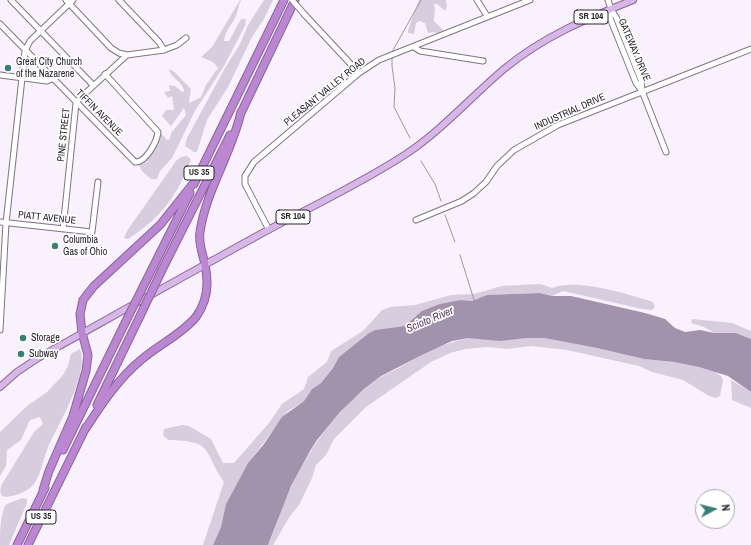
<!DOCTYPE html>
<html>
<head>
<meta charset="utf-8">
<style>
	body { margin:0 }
	#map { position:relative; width:751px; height:545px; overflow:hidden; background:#f9f1fd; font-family:"Archivo Narrow",sans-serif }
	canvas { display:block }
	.north { position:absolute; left:695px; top:489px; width:40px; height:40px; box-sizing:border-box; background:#fff; border:1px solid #a9a7ab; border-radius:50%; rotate:83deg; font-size:11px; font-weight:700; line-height:16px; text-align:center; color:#29242c }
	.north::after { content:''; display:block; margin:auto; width:14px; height:18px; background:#397f77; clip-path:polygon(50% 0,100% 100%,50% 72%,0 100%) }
</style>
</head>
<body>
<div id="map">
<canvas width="751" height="545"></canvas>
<div class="north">N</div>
</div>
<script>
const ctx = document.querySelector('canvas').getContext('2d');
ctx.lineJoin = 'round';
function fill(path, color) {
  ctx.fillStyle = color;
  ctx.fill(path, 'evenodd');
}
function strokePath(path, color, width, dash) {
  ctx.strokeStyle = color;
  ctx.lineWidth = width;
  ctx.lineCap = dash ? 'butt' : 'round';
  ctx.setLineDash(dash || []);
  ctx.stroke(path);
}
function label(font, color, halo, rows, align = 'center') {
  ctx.font = font + ' "Archivo Narrow",sans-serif';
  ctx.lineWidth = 3.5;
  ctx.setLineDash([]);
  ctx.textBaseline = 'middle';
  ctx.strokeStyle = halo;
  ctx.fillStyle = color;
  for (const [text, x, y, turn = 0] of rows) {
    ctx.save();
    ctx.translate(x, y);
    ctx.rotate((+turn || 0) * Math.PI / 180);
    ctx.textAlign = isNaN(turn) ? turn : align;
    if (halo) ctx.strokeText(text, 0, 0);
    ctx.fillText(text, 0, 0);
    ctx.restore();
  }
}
fill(new Path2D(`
	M240 0H241C238 6 238 12 235 18 231 26 225 31 224 41H229L241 19H246L245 26 224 66 195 111 172 158 160 171 157 179H151L142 171 139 165 146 162 160 135 162 134 167 140 170 139 171 133 186 115 184 108 171 126 162 116 166 110H174L172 96 168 98 164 92 170 91 169 85 175 86 182 92 184 91C183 81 170 78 169 69 176 71 185 84 191 89L189 103 201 97 206 85 218 68 213 62 201 57 212 47Z
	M264 0H273L264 19 252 37 228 87 207 120 197 152H194L185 146 187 138 225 68 240 44 248 25Z
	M419 0H446L447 6 445 11 437 4H434L435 9 434 21 443 30 441 34 434 32 428 33 425 23 420 21 416 23 414 34 408 33C407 30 417 6 419 0Z
	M187 156 191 159C178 195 161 218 128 239L124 238 127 231 176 161 181 157Z
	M540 284 552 288C577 278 627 294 653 302L655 307 652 310 642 309 563 291 552 296 540 293 487 295 472 301 461 300 415 316 404 326 375 330 369 333 339 357 333 368 321 383 312 389 304 401 288 411 248 463 226 504 221 527 213 545H203L224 482C202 450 215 441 168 440L163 435 164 429 182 425 189 426 211 439 223 463H234L269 423 282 404 304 389 308 377 327 362 331 351 363 331 382 310 390 307 415 305 451 295 474 294 502 286Z
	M692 319 732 323 751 331V339L736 333H714L704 327 691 323Z
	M468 338H544L597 348 644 359 674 362 699 367 714 371 722 377 723 381 720 396 716 398 709 396 683 380 652 372 639 366 567 350 531 346 507 349 488 347 465 349 450 353 431 362 366 407 334 439 326 455 316 465 312 478 299 505 290 516 273 545H268C277 526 282 504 292 485 312 444 341 404 379 378 387 373 396 370 404 365 425 353 444 343 468 338Z
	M80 349C90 373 58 425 48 447 44 457 40 479 32 486 27 492 9 499 2 496L0 491 2 484 34 432 43 424 40 417 30 420 21 440 7 450 6 466 0 476V432L27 406 47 392 63 375 68 366 71 354Z
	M731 380 751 392V408L732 400Z
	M22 498 27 499V503L9 545H0C0 536 0 510 7 504 11 502 18 500 22 498Z`), '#d8cdde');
fill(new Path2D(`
	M540 293 552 296H571L645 313 665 319 675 328 685 332 700 330 714 333H736L751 339V392L728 376 699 367 674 362 644 359 597 348 544 338H526L500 341 468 338 452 341 422 355 381 376 364 389 340 412 317 440 310 451 291 486 268 545H213L221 527 226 504 248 463 264 444 282 417 304 401 312 389 321 383 333 368 339 357 369 333 375 330 404 326 422 311 440 304 461 300 472 301 487 295Z`), '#a292ab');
strokePath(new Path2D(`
	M392 52 421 0
	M392 57V66L395 88 394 107 410 138
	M421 161 435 184 441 201
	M445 215 455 242
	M460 255 474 300`), '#a292ab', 1);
const minor = new Path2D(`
	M11 0 93 85
	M66 0 111 48 119 53 127 55
	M119 0 159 42 164 50
	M477 0 487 16
	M608 0 611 9 616 17 641 80 642 91 666 152
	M611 9 610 18 636 83 642 91
	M305 15 359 73
	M0 24 135 162C146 163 157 141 158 132L105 74
	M414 47 420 51 483 61
	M0 75 47 81 52 79
	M416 220 462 201 474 193 486 182 497 166 514 150 558 125 751 49
	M0 222 92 232 98 182
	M63 229 76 103 79 99 127 55 164 50 177 45 186 38
	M269 230 245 184V176L254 162 359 73 379 60 530 0
	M0 330 6 223 25 51 30 41 73 0`);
const major = new Path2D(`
	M0 387 17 372 38 358C115 315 191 272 268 230 314 205 362 183 406 154 442 130 471 97 504 69 544 36 586 19 633 0`);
const highway = new Path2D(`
	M240 115 295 0
	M194 184 284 0
	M162 270 230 135
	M147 279 190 193
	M97 405 140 316
	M84 431C101 405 117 380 141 360 158 345 181 335 196 317 207 302 209 283 205 265 203 254 198 243 200 232 206 190 232 153 241 112
	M63 450 125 323
	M43 490 49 471 73 416 86 371 88 355 82 333 80 314 83 300 94 286 160 225 196 180
	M17 545 45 488
	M28 545 86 427`);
strokePath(minor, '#7f7485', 7);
strokePath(major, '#886499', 8);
strokePath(highway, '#886499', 9);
strokePath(minor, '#fff', 5);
strokePath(major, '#d6b7e5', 6);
strokePath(highway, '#bb87d3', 7);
const minorBridge = new Path2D(`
	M292 0 305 15`);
const highwayBridge = new Path2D(`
	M140 316 162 270
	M125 323 147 279`);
strokePath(minorBridge, '#7f7485', 7, []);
strokePath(highwayBridge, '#886499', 9, []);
strokePath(minorBridge, '#fff', 5);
strokePath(highwayBridge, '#bb87d3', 7);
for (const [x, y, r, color] of [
	[8,68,4,"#397f77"],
	[55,246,4,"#397f77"],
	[23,338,4,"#397f77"],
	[21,354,4,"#397f77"]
]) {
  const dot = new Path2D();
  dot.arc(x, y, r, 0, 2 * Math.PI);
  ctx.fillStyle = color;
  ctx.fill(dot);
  strokePath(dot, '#fff', 1.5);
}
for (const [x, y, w] of [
	[591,17,34],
	[199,173,30],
	[293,217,34],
	[41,517,30]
]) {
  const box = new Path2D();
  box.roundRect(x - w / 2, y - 7, w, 14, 3);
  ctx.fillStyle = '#fff';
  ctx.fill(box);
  strokePath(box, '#29242c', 1);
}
label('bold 9px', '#29242c', null, [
	["SR 104",591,17],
	["US 35",199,173],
	["SR 104",293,217],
	["US 35",41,517]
]);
label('10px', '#29242c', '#fff', [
	["GATEWAY DRIVE",634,50,67],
	["PLEASANT VALLEY ROAD",325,92,-39],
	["INDUSTRIAL DRIVE",570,112,-24],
	["TIFFIN AVENUE",99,113,45],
	["PINE STREET",64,135,-84],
	["PIATT AVENUE",47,218,6]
]);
label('10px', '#29242c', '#fff', [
	["Great City Church",16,62],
	["of the Nazarene",16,74],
	["Columbia",63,240],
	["Gas of Ohio",63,252],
	["Storage",31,338],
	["Subway",29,354]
], 'left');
label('italic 11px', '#563c62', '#fff', [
	["Scioto River",430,320,-23]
]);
</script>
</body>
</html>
